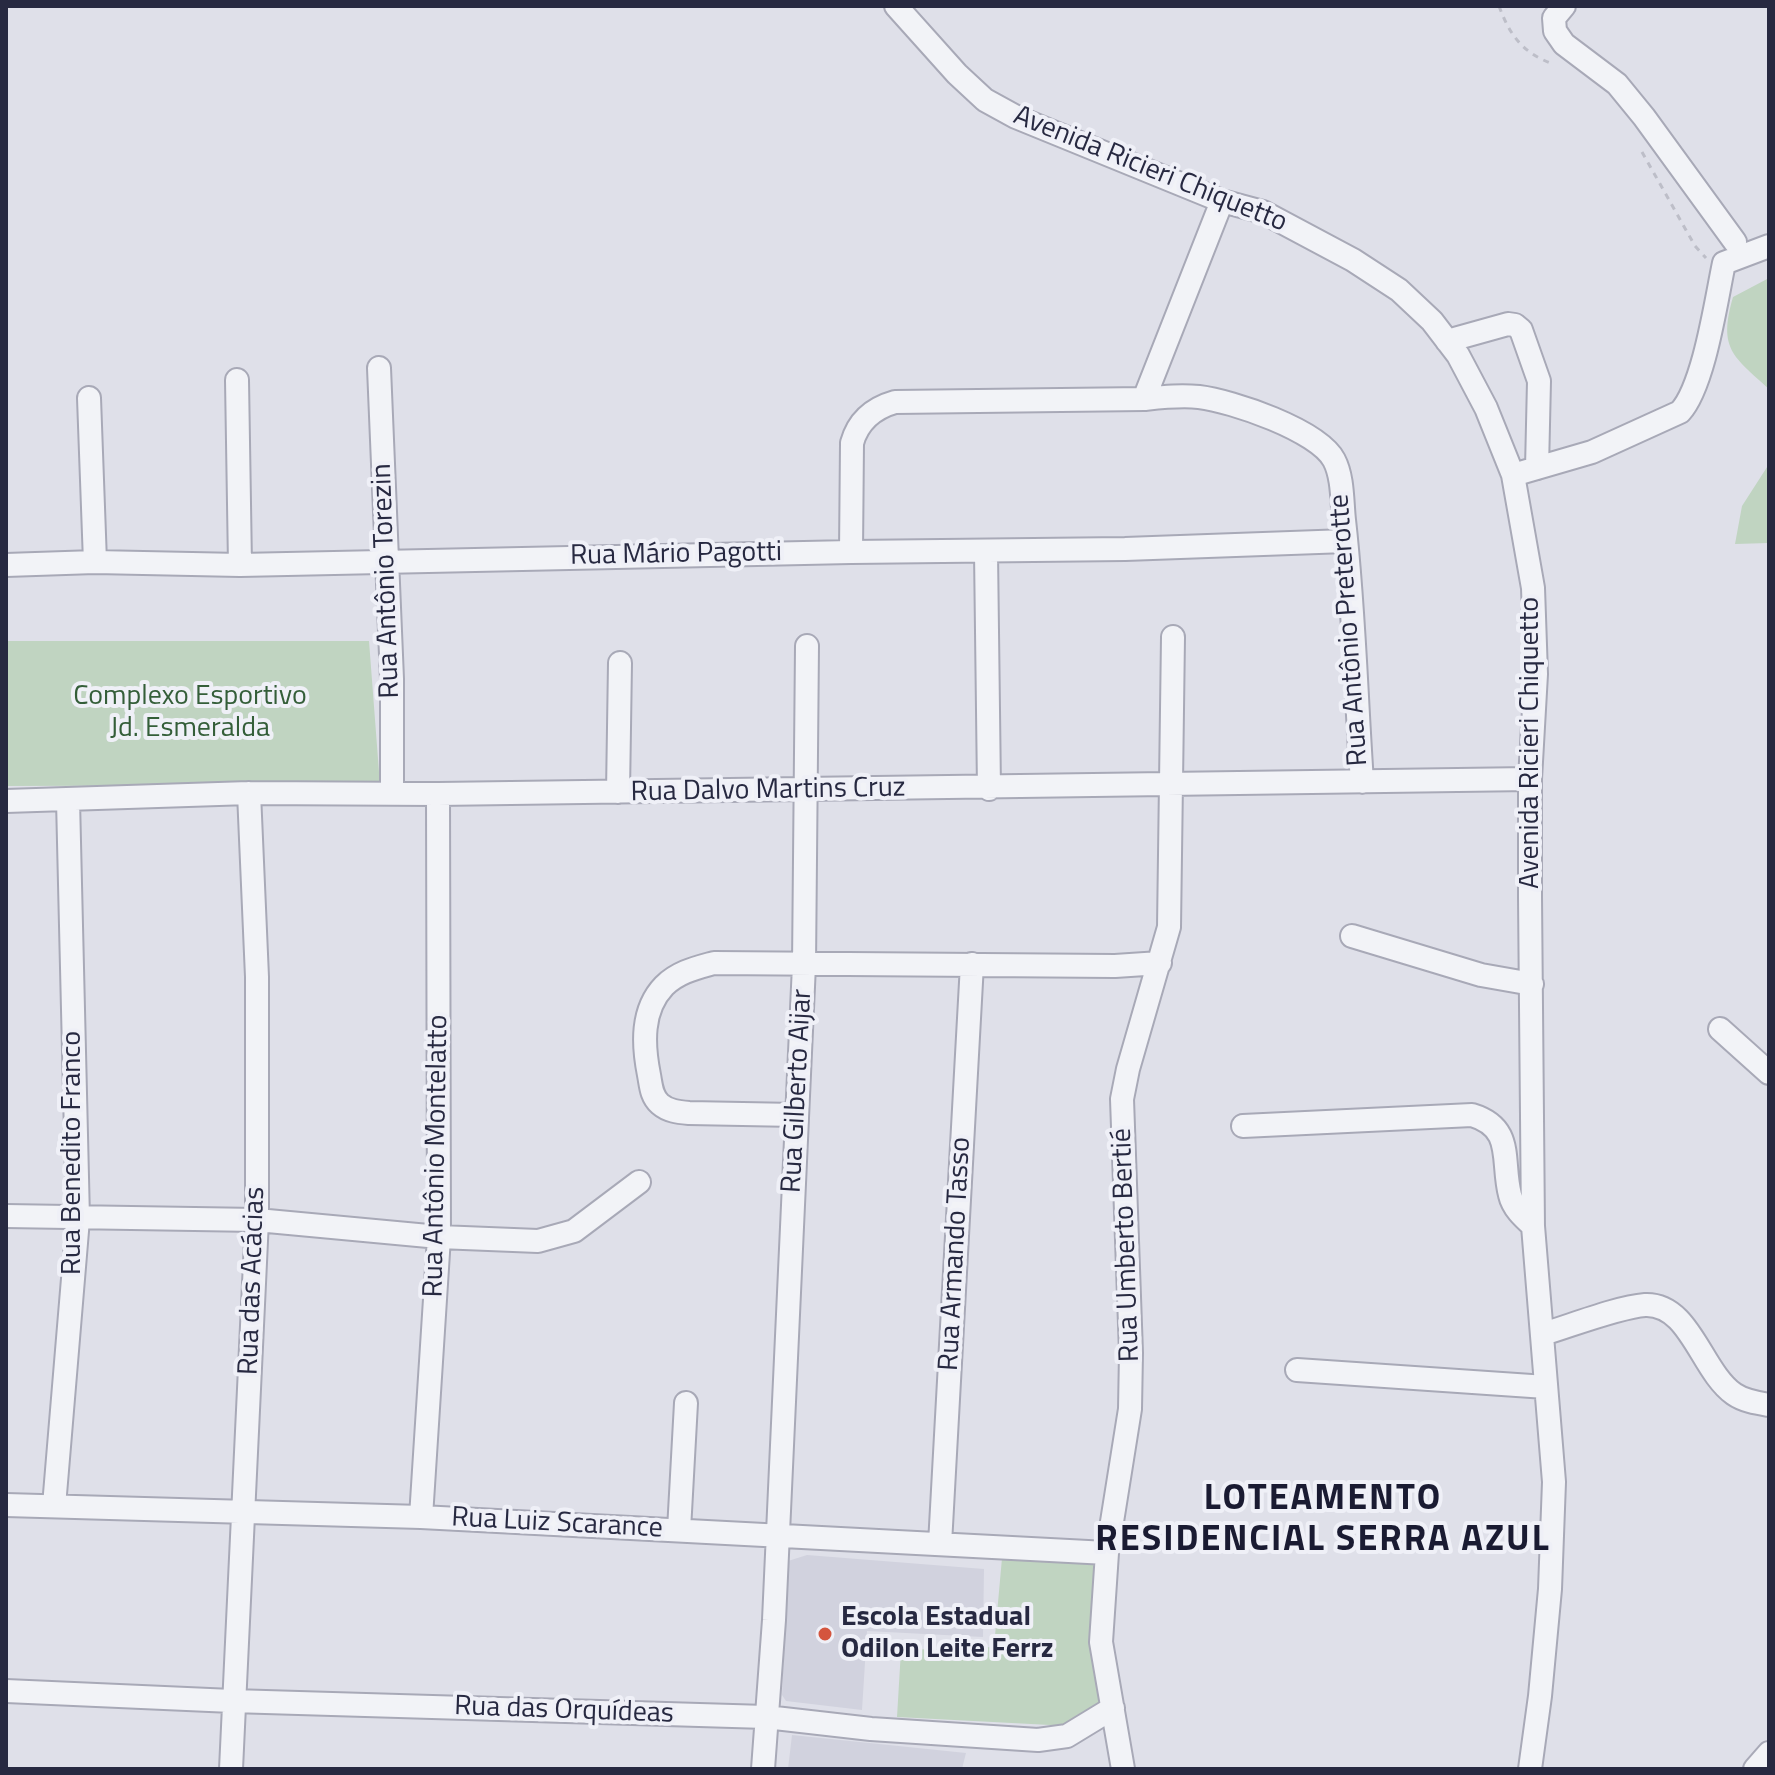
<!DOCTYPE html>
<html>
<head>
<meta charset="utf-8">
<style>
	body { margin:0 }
	#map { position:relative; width:1775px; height:1775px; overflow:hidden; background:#dfe0e9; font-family:"Titillium Web",sans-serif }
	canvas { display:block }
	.frame { position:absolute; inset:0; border:8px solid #272941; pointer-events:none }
</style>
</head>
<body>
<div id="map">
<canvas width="1775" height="1775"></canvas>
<div class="frame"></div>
</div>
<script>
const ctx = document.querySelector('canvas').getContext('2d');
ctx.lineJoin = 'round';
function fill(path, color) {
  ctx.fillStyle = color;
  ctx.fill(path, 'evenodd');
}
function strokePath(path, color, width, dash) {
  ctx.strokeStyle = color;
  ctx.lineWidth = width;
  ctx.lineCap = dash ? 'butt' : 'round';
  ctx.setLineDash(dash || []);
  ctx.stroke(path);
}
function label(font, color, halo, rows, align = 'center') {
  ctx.font = font + ' "Titillium Web",sans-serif';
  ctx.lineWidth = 8;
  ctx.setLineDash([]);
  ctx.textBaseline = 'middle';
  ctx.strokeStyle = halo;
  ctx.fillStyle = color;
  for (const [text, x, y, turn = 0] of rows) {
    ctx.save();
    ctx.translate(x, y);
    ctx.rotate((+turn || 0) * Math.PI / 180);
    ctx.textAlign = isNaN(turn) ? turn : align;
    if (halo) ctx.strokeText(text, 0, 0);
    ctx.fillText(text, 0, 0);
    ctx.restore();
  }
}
fill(new Path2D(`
	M807 1555 984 1569 983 1637 867 1631 862 1710 786 1701 782 1695 788 1561Z
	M792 1735 966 1753 962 1769H788Z`), '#d1d2de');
fill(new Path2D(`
	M1769 278V389C1733 356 1718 349 1733 297Z
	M1769 464V543L1735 544 1742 506Z
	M6 641H369L380 785 6 786Z
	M1002 1558 1096 1564 1090 1635 1101 1704 1069 1726 897 1717 901 1650 994 1647Z`), '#c0d4c1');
const minor = new Path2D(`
	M896 6 957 74 985 100 1016 117 1222 201 1263 212 1353 260 1399 290 1432 321 1458 355 1486 408 1513 475 1533 588 1536 674 1530 779V897L1533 1226 1554 1482 1550 1589 1540 1696 1530 1769
	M1564 6 1554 18 1555 31 1564 44 1617 84 1644 117 1735 242
	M1447 341 1508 324 1515 325 1521 330 1539 381 1537 468
	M379 368 392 679V793
	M237 380 240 565
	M89 398 95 562
	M1144 399 1222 201
	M1513 475 1592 452 1680 412C1704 386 1716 301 1724 263L1769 246
	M851 552 852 443C858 421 874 408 895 402L1144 399C1163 397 1180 395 1199 397 1232 401 1318 430 1334 460 1343 477 1342 502 1344 520 1354 607 1356 695 1362 782
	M986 552 989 789
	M6 565 95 562 240 565 851 552 1125 549 1346 541
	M618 792 620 663
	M6 801 249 793 438 794 1530 779
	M1352 936 1481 975 1532 984
	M1720 1029 1769 1073
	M796 1115 689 1113C678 1112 668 1111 660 1104 651 1096 651 1085 649 1075 643 1045 641 1010 664 986 678 972 696 968 714 963L1115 966 1160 963
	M1243 1126 1472 1115C1515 1128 1501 1161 1510 1195 1513 1208 1523 1217 1533 1226
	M6 1216 257 1220 439 1237 538 1241 574 1231 639 1182
	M1543 1334C1570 1326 1618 1307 1645 1305 1690 1303 1701 1371 1734 1394 1744 1401 1757 1403 1769 1405
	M1297 1370 1546 1387
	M6 1505 421 1517 1107 1553
	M54 1506 78 1219 68 800
	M421 1517 439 1237 438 794
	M679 1530 686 1403
	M940 1544 972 964
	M6 1691 232 1701 766 1717 871 1729 1038 1740 1067 1736 1113 1708
	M231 1769 257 1220V977L249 793
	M763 1769 774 1620 804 965 807 646
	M1123 1769 1101 1642 1107 1553 1130 1409 1131 1353 1122 1099 1128 1069 1169 927 1173 637
	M1755 1769 1769 1753`);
strokePath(minor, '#a8a9b7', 26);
strokePath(new Path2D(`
	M1499 6C1510 36 1523 53 1553 64
	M1642 152 1695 246 1706 258`), '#bdbec8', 3, [6, 6]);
strokePath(minor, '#f2f3f7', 22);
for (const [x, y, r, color] of [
	[825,1634,8,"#d4553e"]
]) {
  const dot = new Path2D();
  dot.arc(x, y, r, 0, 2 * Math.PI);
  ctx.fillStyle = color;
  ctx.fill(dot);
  strokePath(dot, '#eff0f7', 3);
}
label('28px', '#272941', '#eff0f7', [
	["Avenida Ricieri Chiquetto",1150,170,22],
	["Rua Mário Pagotti",676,555,-1],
	["Rua Antônio Torezin",387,581,-92],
	["Rua Antônio Preterotte",1350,630,-94],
	["Avenida Ricieri Chiquetto",1531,743,-90],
	["Rua Dalvo Martins Cruz",768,791,-1],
	["Rua Gilberto Aijar",798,1091,-87],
	["Rua Benedito Franco",73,1153,-90],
	["Rua Antônio Montelatto",437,1156,-89],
	["Rua Umberto Bertié",1127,1245,-92],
	["Rua Armando Tasso",956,1254,-87],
	["Rua das Acácias",253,1281,-88],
	["Rua Luiz Scarance",557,1524,3],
	["Rua das Orquídeas",564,1711,2]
]);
label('28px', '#345e39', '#eff0f7', [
	["Complexo Esportivo",190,697],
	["Jd. Esmeralda",190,729]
]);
label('bold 28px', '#272941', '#eff0f7', [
	["Escola Estadual",841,1618],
	["Odilon Leite Ferrz",841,1650]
], 'left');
ctx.letterSpacing = '2px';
label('bold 36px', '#1a1b32', '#eff0f7', [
	["LOTEAMENTO",1323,1500],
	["RESIDENCIAL SERRA AZUL",1323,1541]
]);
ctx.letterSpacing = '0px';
</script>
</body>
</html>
